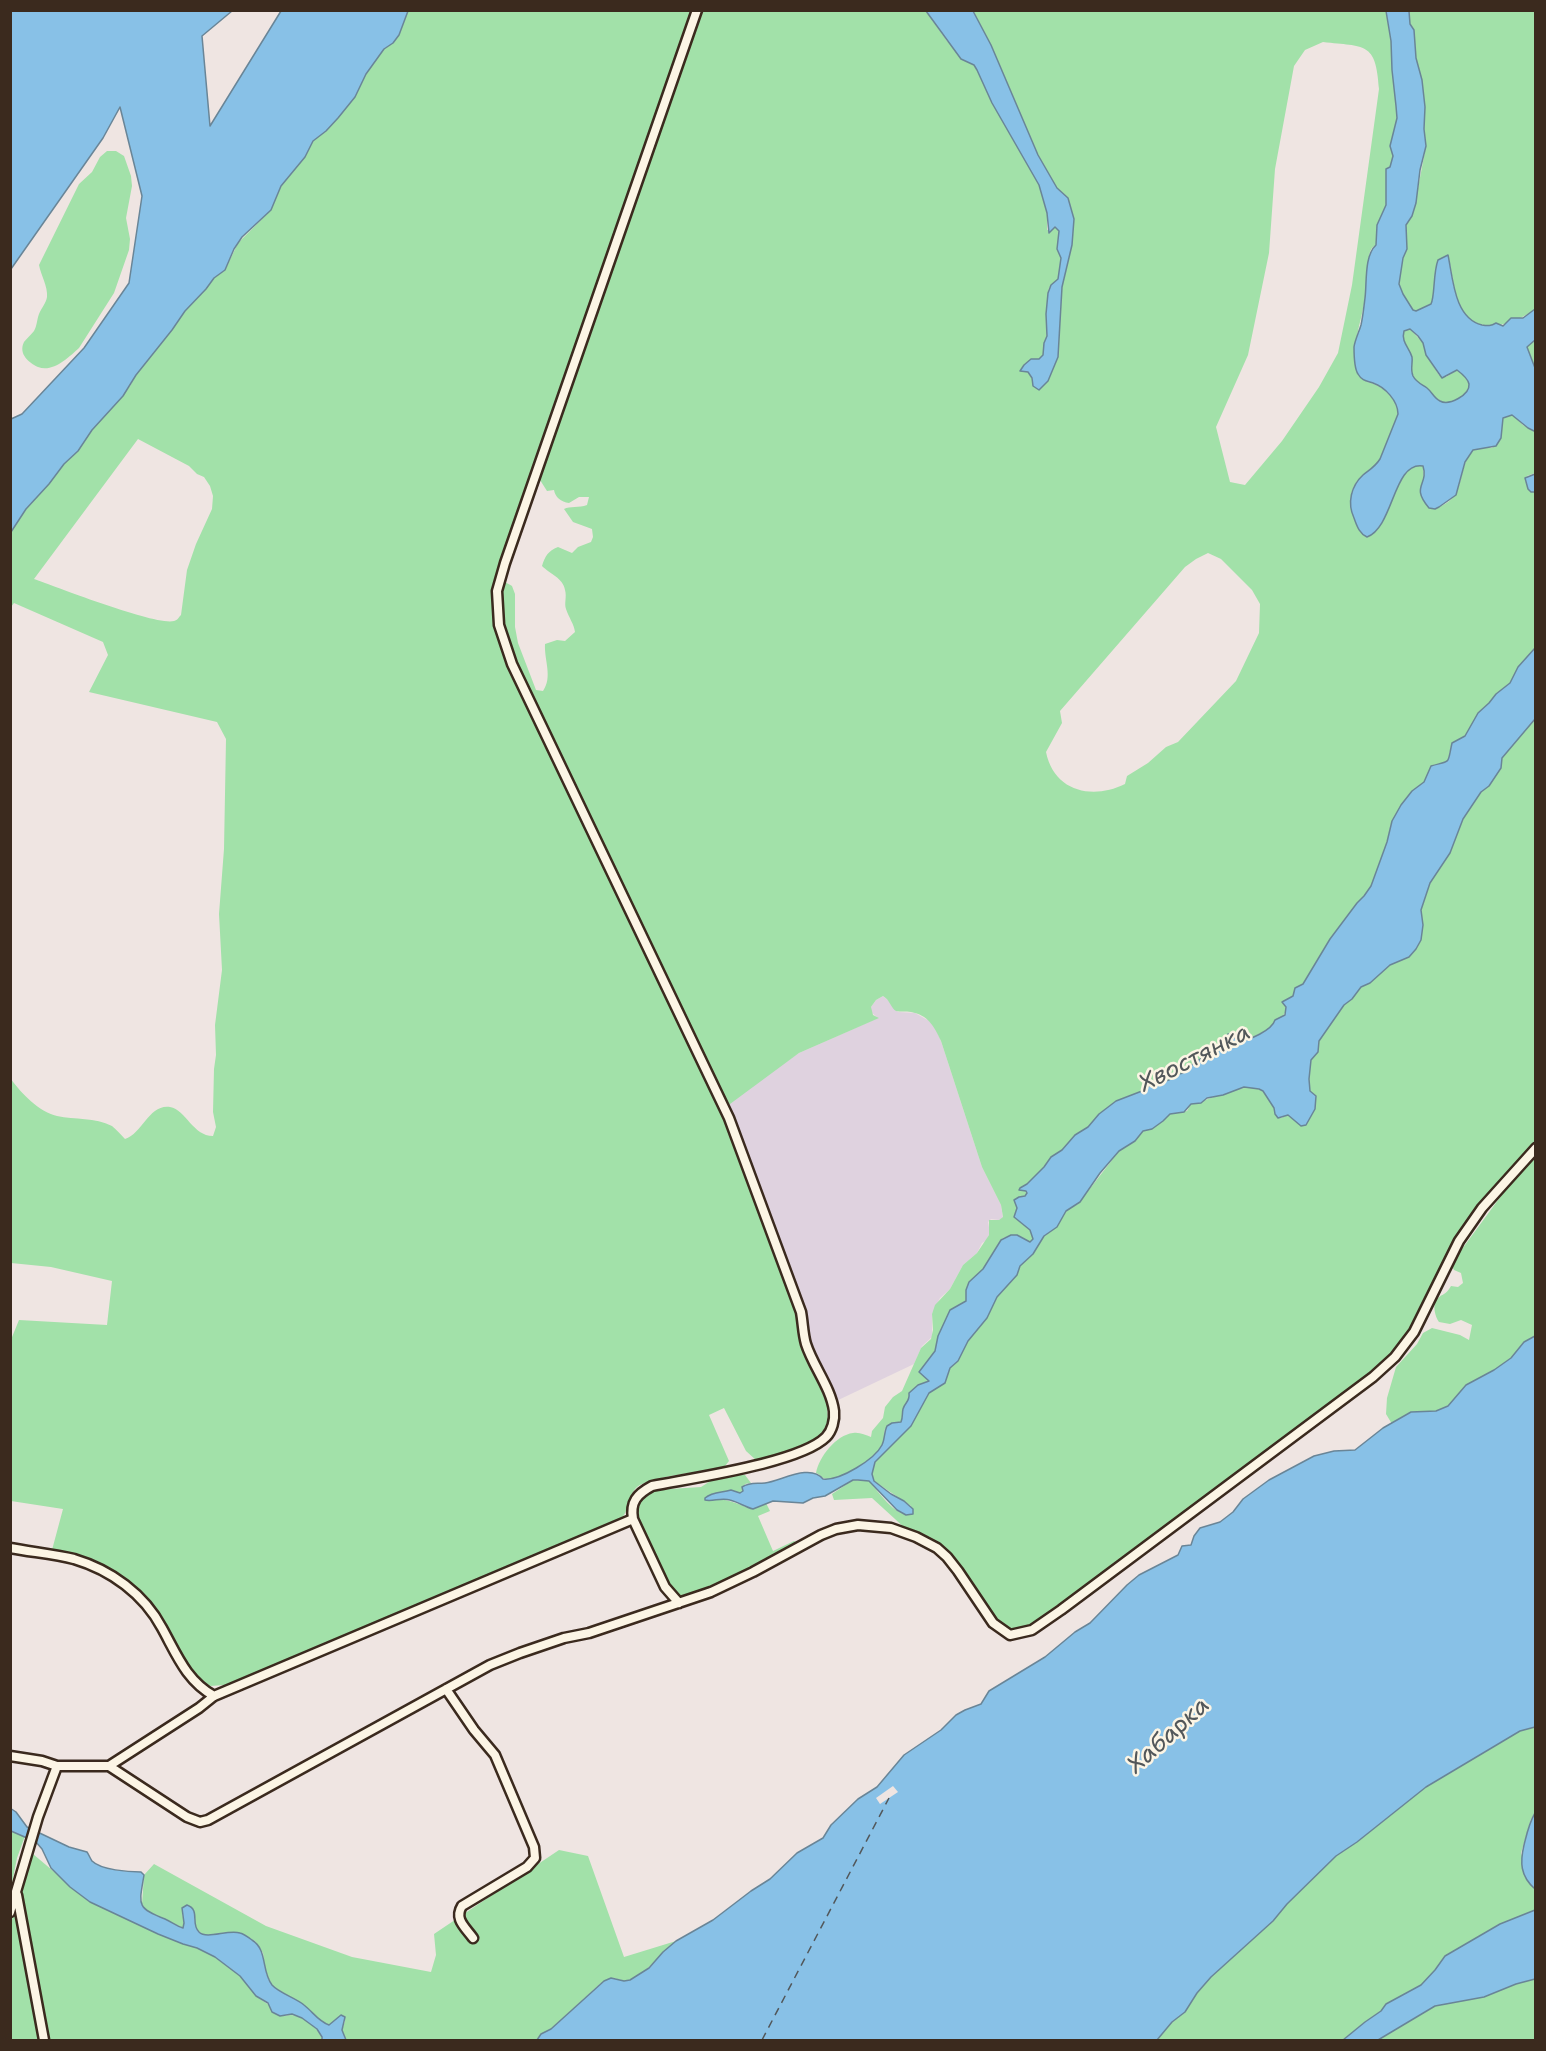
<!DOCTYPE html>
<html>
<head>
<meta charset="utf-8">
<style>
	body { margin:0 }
	#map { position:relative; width:1546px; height:2051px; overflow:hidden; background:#efe5e2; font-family:"Shantell Sans",sans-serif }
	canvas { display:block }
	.frame { position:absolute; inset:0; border:12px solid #3b2a1e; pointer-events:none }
</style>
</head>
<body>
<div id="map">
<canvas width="1546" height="2051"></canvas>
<div class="frame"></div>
</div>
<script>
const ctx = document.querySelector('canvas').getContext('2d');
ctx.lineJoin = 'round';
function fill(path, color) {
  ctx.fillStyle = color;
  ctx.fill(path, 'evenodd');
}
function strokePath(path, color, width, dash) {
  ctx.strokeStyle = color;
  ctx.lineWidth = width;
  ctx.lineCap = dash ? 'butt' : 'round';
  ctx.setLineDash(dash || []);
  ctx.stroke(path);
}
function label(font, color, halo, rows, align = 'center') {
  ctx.font = font + ' "Shantell Sans",sans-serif';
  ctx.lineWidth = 5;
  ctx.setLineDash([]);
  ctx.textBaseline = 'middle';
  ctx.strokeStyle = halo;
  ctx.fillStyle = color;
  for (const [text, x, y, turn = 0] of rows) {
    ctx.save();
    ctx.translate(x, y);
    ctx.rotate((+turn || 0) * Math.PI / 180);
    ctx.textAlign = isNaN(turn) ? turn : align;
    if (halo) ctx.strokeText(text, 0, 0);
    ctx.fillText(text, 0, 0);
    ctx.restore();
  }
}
fill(new Path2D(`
	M883 996 889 1001 898 1012 915 1013 933 1023 941 1041 982 1167 1001 1205 1003 1218 999 1220 991 1219 988 1222 990 1233 986 1241 982 1243 977 1253 963 1265 950 1289 940 1298 932 1314V1337L922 1346 914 1364 832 1403 809 1344 725 1103 799 1053 878 1018 871 1012V1007L876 1000Z`), '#dfd2df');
fill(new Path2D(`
	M408 11H926L947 41 974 65 977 70 992 103 1039 185 1047 213V230L1055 227 1059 231 1057 249 1061 258 1058 279 1049 288 1048 293 1046 314 1047 336 1044 343 1043 355 1039 359C1030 360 1025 362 1021 371L1028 372 1032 378 1033 386 1053 369 1058 356 1062 287 1072 245 1074 219 1068 198 1057 188 1038 155 991 45 973 11H1386L1391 41 1392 70 1396 106 1397 118 1390 146 1393 156 1390 167 1386 169V205L1377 225 1376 245C1372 248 1372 247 1370 252 1366 267 1368 283 1365 298 1363 315 1350 353 1356 367 1358 372 1363 377 1367 382 1381 384 1398 399 1398 414L1380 459C1375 467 1369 470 1362 476 1345 491 1350 511 1359 530L1378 528C1392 513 1397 462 1423 466L1424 478 1435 509C1442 506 1450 502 1455 495 1462 486 1463 451 1477 448 1481 447 1487 448 1492 448L1501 438 1503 418 1512 414 1523 425 1535 432V473L1527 476 1525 480 1531 492H1535V648L1520 665 1510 683 1496 694 1489 703 1482 709 1465 736 1451 746 1448 761 1428 774 1424 782 1412 791 1401 805 1391 824 1387 842 1371 886 1364 896 1357 903 1330 939 1303 984 1296 988 1293 996 1283 1002 1287 1008C1284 1022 1252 1041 1238 1041L1231 1034 1227 1035 1230 1041 1226 1048 1212 1053 1195 1062 1183 1073 1175 1075 1169 1080 1152 1084 1142 1091 1116 1101 1099 1114 1088 1127 1075 1135 1062 1150 1051 1157 1044 1167 1027 1184 1020 1188V1191H1026L1027 1195 1015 1199 1017 1208 1014 1217 1030 1230 1034 1239 1030 1242 1013 1235 1003 1238 1000 1241 983 1269 969 1282 966 1290V1301L950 1310 935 1351 919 1372 929 1380 911 1391 908 1402 904 1406 902 1422H895L885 1429C884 1433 885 1439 883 1443 878 1457 843 1480 828 1479 822 1479 821 1475 816 1473 819 1457 836 1435 853 1433 860 1432 865 1435 871 1437L872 1431 883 1418 885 1407 893 1397 902 1391 921 1348 931 1339 933 1330 932 1314 935 1305 950 1289 963 1265 977 1253 989 1235V1220H999L1003 1217 1001 1205 982 1167 941 1041C934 1026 928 1015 911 1012 906 1011 900 1012 896 1011 891 1008 890 1000 883 996L876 1000 871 1007 873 1015 879 1018 799 1053 730 1104 725 1103 728 1121 798 1314 803 1342 827 1405 828 1421 822 1433 810 1443 801 1448 757 1461 746 1451 724 1408 709 1415 729 1461 725 1466C704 1472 651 1476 637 1487 627 1496 630 1511 620 1520L225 1685 210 1686 193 1674 184 1662 157 1615 93 1562 52 1550 63 1509 11 1501 10 1342 19 1320 107 1325 112 1281 51 1267 11 1263V1079C21 1093 39 1112 57 1116 75 1120 95 1117 112 1126 117 1130 121 1135 125 1139 143 1133 149 1104 170 1107 186 1110 193 1136 213 1136L216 1127 213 1112 214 1069 216 1055 215 1025 222 970 219 914 224 849 226 739 217 722 89 692 108 655 103 642 14 603 11 607V532L23 513 64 464 78 451 92 430 130 386 136 375 172 330 185 311 206 289 214 278 225 270 238 243 271 210 281 186 305 157 313 141 326 131 340 115 355 97 366 74 384 49 393 43 399 35ZM1323 42C1365 47 1376 41 1379 89L1352 285 1338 353 1319 387 1282 441 1245 485 1230 482 1216 427 1248 355 1269 253 1275 169 1294 66 1305 50ZM138 439 189 466 197 474 204 477 210 486 213 496 212 509 196 544 187 570 181 615C178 618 178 620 174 621 156 626 57 587 34 579ZM540 480 547 491 554 490C555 497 561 502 569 503L579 497H589L587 505C579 508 570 506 564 509L573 522 592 529 593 537 591 542 578 547 572 553 558 547C548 551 545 556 542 566 550 574 563 578 565 590 567 597 564 603 566 609 569 618 574 624 575 632L565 641 557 640 545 644C544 660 553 677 543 691L536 690 518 643 515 627V594L512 586C507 583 500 580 500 573 499 556 528 500 536 481ZM1208 553 1221 559 1252 590 1260 604 1259 633 1236 681 1178 742 1166 747 1148 763 1127 776 1125 784C1093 800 1054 792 1046 752L1062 723 1060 711 1185 567 1196 559Z
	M1409 11H1535V309C1529 315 1506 325 1498 325 1491 325 1486 326 1479 324 1453 315 1454 277 1448 255L1438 260C1433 273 1435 296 1431 304L1416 311 1413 310 1403 294 1399 284 1403 258 1407 249 1406 225 1414 209 1426 146 1424 129 1425 107 1422 80 1416 58 1414 30 1410 24Z
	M107 151H116L124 156 131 176 132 186 126 218 130 239 129 250 114 293 79 348C69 357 53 373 38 367 29 363 18 354 24 342 27 338 31 335 34 331 37 326 37 319 39 314 42 307 46 303 47 297 48 286 41 276 39 265L79 184 92 172 100 157Z
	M1410 329 1423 343 1426 355 1439 375 1446 377 1457 370C1461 373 1468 379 1469 384 1470 392 1456 402 1449 403 1441 405 1416 383 1413 376 1411 370 1412 367 1412 362 1412 350 1401 343 1404 331Z
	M1535 340V368L1527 347Z
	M1535 719V1145L1480 1205 1412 1331 1394 1355 1031 1628 1010 1630 994 1620 961 1569 942 1545 920 1533H912L907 1530 872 1498 834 1500 832 1494 853 1480 869 1481C880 1493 893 1515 911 1515V1506L874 1481 872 1474 875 1462 911 1426 929 1393 946 1380 950 1368 956 1363 968 1341 987 1318 997 1297 1017 1275 1020 1266 1033 1254 1044 1236 1051 1231 1068 1209 1078 1204 1119 1151 1135 1141 1143 1131 1163 1121 1170 1114 1187 1111 1191 1104C1212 1101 1242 1080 1263 1091L1281 1118 1288 1115 1306 1125 1315 1109 1316 1096 1310 1091 1309 1079 1311 1060 1318 1052 1319 1041 1344 1005 1352 999 1361 987 1370 983 1390 965 1409 957 1416 949 1421 940 1423 925 1421 910 1430 883 1450 853 1463 819 1481 792 1489 786 1501 768 1502 758Z
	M1535 1155V1336L1524 1342 1511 1358 1494 1370 1466 1385 1448 1406 1436 1411 1411 1412 1392 1424 1386 1414 1387 1398 1396 1367 1417 1344 1423 1333 1432 1328 1460 1335 1469 1340 1472 1325 1461 1320 1450 1324 1439 1322C1435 1317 1432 1304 1437 1299 1443 1293 1445 1296 1451 1286L1458 1287 1463 1283 1461 1273 1454 1270 1451 1264 1512 1181Z
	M732 1474 745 1475 751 1483 745 1484 743 1491 740 1493 729 1490 709 1501C726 1496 737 1505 753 1509L766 1503 770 1511 758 1516 773 1551 794 1541 798 1543 755 1568 745 1571 738 1576 690 1597 680 1596 672 1590 644 1533 638 1515 640 1500 645 1493 654 1490 701 1487 720 1475Z
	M1535 1727V1813L1531 1819 1521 1853 1532 1886 1535 1889V1910L1500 1924 1445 1956 1435 1970 1421 1985 1386 2004 1381 2011 1365 2022 1343 2040H1157L1172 2022 1185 2012 1197 1993 1211 1977 1273 1921 1287 1904 1336 1856 1357 1842 1426 1787 1520 1731Z
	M11 1831 25 1836 17 1858 11 1888Z
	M559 1850 588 1856 624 1957 676 1941C664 1950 639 1983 624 1981 620 1980 616 1978 611 1978L601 1983 551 2029 541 2034 537 2040H346L342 2030 345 2021 341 2015 329 2025 321 2021 304 2005 272 1986 265 1969 263 1953 255 1941 238 1932 220 1933 205 1936 195 1928V1915L182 1912 184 1923 183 1928 166 1920 153 1916 146 1911 142 1904 144 1875 154 1864 266 1926 352 1957 431 1972 436 1955 434 1934Z
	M33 1854 90 1902 158 1934 183 1944 197 1948 215 1957 240 1976 256 1996 285 2016C299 2011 320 2027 322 2040H45L17 1890Z
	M14 1900 42 2040H11L10 1908Z
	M1535 1979V2040H1378L1435 2006 1484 1997 1516 1984Z`), '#a2e1a9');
const water = new Path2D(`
	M11 10 232 11 202 36 210 126 281 11H408L399 35 393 43 384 49 366 74 355 97 338 118 326 131 313 141 305 157 281 186 271 210 242 237 234 249 225 270 214 278 206 289 185 311 172 330 136 375 123 396 92 430 78 451 64 464 49 484 26 509 11 532V419L22 414 84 348 129 283 142 196 120 107 103 138 11 269Z
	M926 11H973L991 45 1038 155 1057 188 1068 198 1074 219 1072 245 1062 287 1058 357 1048 381 1039 390 1033 386 1032 378 1028 372 1020 371 1024 365 1031 359H1039L1043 355 1044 343 1047 336 1046 314 1048 293 1051 285 1058 279 1061 258 1057 249 1059 231 1055 227 1049 233 1047 213 1039 185 992 103 977 70 974 65 961 59Z
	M1386 11H1409L1410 24 1414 30 1416 58 1422 80 1425 107 1424 129 1426 146 1420 170 1416 203 1412 216 1406 225 1407 249 1403 258 1399 284 1403 294 1413 310 1416 311 1431 304C1435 296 1433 273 1438 260L1448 255C1453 278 1454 318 1482 325 1488 326 1491 326 1496 323L1503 326 1511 318H1523L1535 309V340L1527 347 1535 368 1536 432 1528 428 1512 415 1503 418 1501 438 1496 446 1473 450 1465 462 1456 495 1439 507 1435 509 1429 508C1410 486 1429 485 1423 466 1393 461 1394 527 1367 537 1359 533 1357 526 1354 518 1347 503 1351 486 1363 475 1369 470 1375 467 1380 459L1398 414C1398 401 1385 387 1373 383 1367 381 1362 381 1358 374 1354 368 1354 355 1354 347 1355 340 1359 332 1361 325 1363 316 1364 306 1365 298 1367 283 1364 256 1376 245L1377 225 1386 205V169L1390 167 1393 156 1390 146 1397 118 1396 106 1392 70 1391 41ZM1410 329 1418 336 1423 343 1426 355 1442 378 1457 370C1461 373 1468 379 1469 384 1470 395 1449 406 1440 401 1434 398 1432 392 1427 388 1421 384 1416 382 1413 376 1410 369 1413 363 1412 357 1409 347 1401 342 1404 331Z
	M1535 474V492H1531L1528 489 1525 478Z
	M1535 648V719L1502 758 1501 768 1489 786 1481 792 1463 819 1450 853 1430 883 1421 910 1423 925 1421 940 1416 949 1409 957 1390 965 1370 983 1361 987 1352 999 1344 1005 1319 1041 1318 1052 1311 1060 1309 1079 1310 1091 1316 1096 1315 1109 1306 1125 1301 1126 1288 1115 1278 1118 1275 1114 1274 1108 1263 1091 1259 1089 1244 1087 1223 1095 1207 1098 1201 1103 1191 1104 1184 1112 1170 1114 1163 1121 1152 1129 1143 1131 1135 1141 1119 1151 1100 1173 1080 1202 1066 1211 1057 1227 1044 1236 1033 1254 1020 1266 1017 1275 997 1297 987 1318 968 1341 958 1361 950 1368 945 1383 929 1393 911 1426 875 1462 872 1474 874 1481 891 1494 904 1501 913 1509V1514L906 1515 897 1510 869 1481 858 1480H853L825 1496 813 1498 803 1503 773 1501 753 1509C745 1507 738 1502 730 1500 721 1497 713 1502 705 1500V1498C713 1491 721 1493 731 1490L740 1493 743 1491 742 1487C750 1482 756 1484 765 1483 781 1481 810 1463 823 1479 840 1481 875 1459 882 1445 885 1439 884 1432 887 1426L892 1423 901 1422C903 1417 902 1413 903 1409 905 1402 910 1402 909 1393L918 1385 929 1381 919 1372 935 1351 938 1336 950 1310 966 1301V1290L969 1282 983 1269 1001 1240 1011 1235H1017L1030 1242 1033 1239 1030 1230 1014 1217 1017 1208 1014 1200 1019 1197 1025 1196 1027 1193 1026 1191 1019 1190 1020 1188 1027 1184 1044 1167 1051 1157 1062 1150 1075 1135 1088 1127 1099 1114 1116 1101 1142 1091 1152 1084 1169 1080 1175 1075 1183 1073 1195 1062 1212 1053 1226 1048 1230 1042 1228 1034H1231L1238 1041C1249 1041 1272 1030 1275 1020L1285 1015 1286 1007 1282 1002 1293 996 1295 988 1303 984 1330 939 1357 903 1364 896 1371 886 1387 842 1392 821 1401 805 1412 791 1424 782 1431 766C1452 760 1447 765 1452 743L1465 736 1478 713 1489 703 1496 694 1510 683 1518 667Z
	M1535 1336V1727L1520 1731 1426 1787 1357 1842 1336 1856 1287 1904 1273 1921 1211 1977 1197 1993 1185 2012 1172 2022 1157 2040H537L541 2034 551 2029 604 1981 611 1978 624 1981 630 1980 649 1968 663 1952 676 1941 713 1920 751 1891 770 1879 797 1853 823 1838 831 1825 858 1799 877 1787 904 1755 941 1730 956 1715 965 1710 981 1704 989 1691 1045 1657 1075 1632 1090 1623 1127 1585 1139 1575 1178 1555 1182 1546 1191 1545 1194 1536 1200 1528 1220 1522 1233 1512 1243 1499 1269 1480 1314 1456 1334 1451 1355 1450 1383 1428 1411 1412 1436 1411 1448 1406 1466 1385 1494 1370 1511 1358 1524 1342Z
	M10 1808 16 1812 27 1827 69 1847 87 1852C89 1855 90 1858 92 1861 101 1870 129 1872 141 1872L144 1875C139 1905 136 1908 165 1919 172 1922 176 1926 183 1928L184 1923 182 1908 187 1905C201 1910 190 1924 199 1932 207 1940 228 1929 240 1933 244 1934 248 1937 252 1940 268 1950 261 1971 272 1985 279 1993 296 1998 304 2005 313 2012 318 2021 329 2025L341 2015 345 2017 342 2030 346 2040H322V2037L317 2029 302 2018 292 2014 280 2016 272 2012 268 2003 256 1996 240 1976 215 1957 197 1948 183 1944 158 1934 90 1902 70 1887 51 1868 42 1849 36 1842 11 1831Z
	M1535 1813V1889C1520 1876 1520 1862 1524 1845 1527 1833 1529 1823 1535 1813Z
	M1535 1910V1979L1516 1984 1484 1997 1435 2006 1378 2040H1343L1365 2022 1381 2011 1386 2004 1421 1985 1435 1970 1445 1956 1500 1924Z`);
fill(water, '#88c1e7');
strokePath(water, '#698597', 1.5);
fill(new Path2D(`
	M893 1786 898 1792 880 1804 876 1798Z`), '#efe5e2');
strokePath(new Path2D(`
	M762 2040 889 1798`), '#52575a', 1.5, [8, 6]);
const minor = new Path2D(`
	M633 1519 665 1587 679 1603
	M10 1548C31 1552 54 1554 74 1559 111 1570 144 1594 162 1628 177 1655 186 1680 214 1696
	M446 1689 474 1730 495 1755 534 1847 535 1858 527 1867 462 1906C454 1919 465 1927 473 1938
	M10 1756 42 1761 57 1766H109L199 1708 214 1696 633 1519C630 1502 637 1494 652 1486 691 1478 800 1463 826 1437 832 1431 835 1420 834 1411 831 1388 813 1366 806 1344 803 1334 803 1323 801 1312L729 1118 512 664 499 625 497 591 505 563 697 10
	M109 1766 187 1817 200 1822 208 1820 490 1665 520 1653 564 1638 589 1633 711 1592 753 1572 821 1535 836 1529 858 1525 891 1528 916 1537 937 1548 947 1557 958 1571 993 1623 1010 1635 1032 1630 1061 1610 1373 1377 1395 1357 1414 1332 1459 1241 1482 1208 1536 1148
	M17 1895 44 2040
	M10 1912 38 1817 57 1766`);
strokePath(minor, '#3b2a1e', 13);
strokePath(minor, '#fcf5e5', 8);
label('italic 24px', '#52575a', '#fcf5e5', [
	["Хвостянка",1195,1059,-27],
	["Хабарка",1169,1736,-42]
]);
</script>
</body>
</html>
